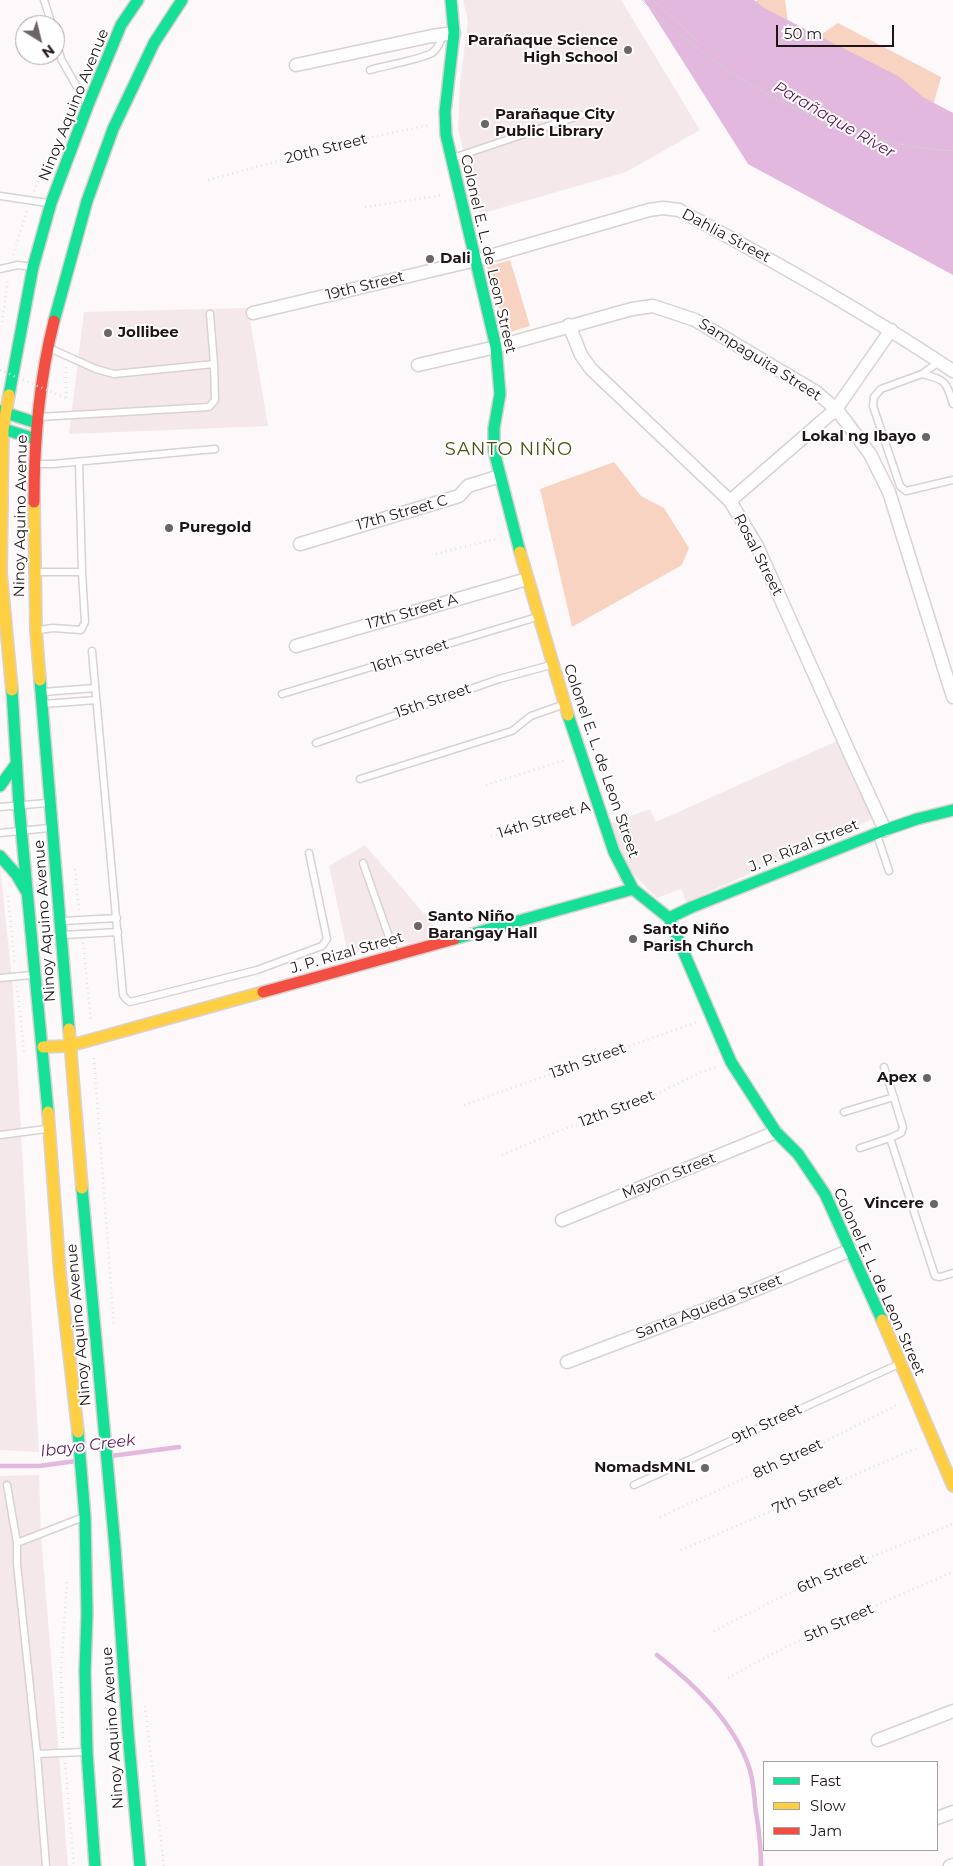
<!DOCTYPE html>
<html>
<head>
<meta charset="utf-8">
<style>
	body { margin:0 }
	#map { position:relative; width:953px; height:1866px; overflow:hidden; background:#fdf8f9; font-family:Montserrat,sans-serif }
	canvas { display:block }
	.legend { position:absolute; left:763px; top:1761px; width:175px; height:90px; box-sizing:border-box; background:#fff; border:1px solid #a6a1a2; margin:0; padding:6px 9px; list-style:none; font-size:15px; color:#201416 }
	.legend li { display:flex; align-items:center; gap:10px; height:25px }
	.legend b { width:25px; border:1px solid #a6a1a2 }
	.north { position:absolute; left:15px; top:15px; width:50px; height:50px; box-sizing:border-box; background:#fff; border:1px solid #a6a1a2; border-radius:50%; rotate:144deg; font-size:14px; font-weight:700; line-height:20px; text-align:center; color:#201416 }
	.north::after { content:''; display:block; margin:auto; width:18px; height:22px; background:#6d6465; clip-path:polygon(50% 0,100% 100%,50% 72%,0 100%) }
	.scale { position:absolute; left:776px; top:25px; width:118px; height:22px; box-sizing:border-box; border:2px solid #201416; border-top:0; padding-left:6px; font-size:15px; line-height:18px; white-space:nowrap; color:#201416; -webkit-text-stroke:4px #fff; paint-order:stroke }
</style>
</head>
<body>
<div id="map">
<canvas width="953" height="1866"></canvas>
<ul class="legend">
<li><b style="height:6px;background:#16e098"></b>Fast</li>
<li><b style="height:6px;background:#ffcf43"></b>Slow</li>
<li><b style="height:6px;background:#f24e42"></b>Jam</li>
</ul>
<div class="north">N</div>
<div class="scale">50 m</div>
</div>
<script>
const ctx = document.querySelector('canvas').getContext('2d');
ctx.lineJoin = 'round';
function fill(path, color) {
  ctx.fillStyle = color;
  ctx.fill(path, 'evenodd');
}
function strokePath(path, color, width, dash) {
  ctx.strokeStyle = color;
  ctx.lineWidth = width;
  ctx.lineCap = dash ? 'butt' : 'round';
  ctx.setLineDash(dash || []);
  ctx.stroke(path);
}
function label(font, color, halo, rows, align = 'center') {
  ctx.font = font + ' Montserrat,sans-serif';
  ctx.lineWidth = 4;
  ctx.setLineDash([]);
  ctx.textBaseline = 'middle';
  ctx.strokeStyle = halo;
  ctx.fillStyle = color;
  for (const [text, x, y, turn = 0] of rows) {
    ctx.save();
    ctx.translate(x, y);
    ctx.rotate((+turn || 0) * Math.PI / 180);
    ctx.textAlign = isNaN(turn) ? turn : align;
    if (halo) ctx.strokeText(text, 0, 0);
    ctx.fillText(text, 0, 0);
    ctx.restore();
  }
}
fill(new Path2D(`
	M463 0H621L700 130 626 172 480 214 458 130 460 83 468 21Z
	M248 308 268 426 69 434 84 312Z
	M837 741 872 819 686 902 681 889 657 898 621 862 607 825 650 809 656 822Z
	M365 845 444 937 348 954 329 866Z
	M0 866 13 989 39 1452 0 1450Z
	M39 1475 41 1535 68 1866H0V1476Z`), '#f5e8ea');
fill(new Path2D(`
	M757 0H785L788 23 751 7Z
	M838 23 941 77 933 106 813 40Z
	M510 260 530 326 507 333 487 267Z
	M614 462 641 496 664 508 689 548 682 565 572 627 540 489Z`), '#f8d3c2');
fill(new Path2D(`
	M644 0H754L764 8 898 76 923 97 953 113V275L748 164Z`), '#e2b8de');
strokePath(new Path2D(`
	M111 1456 179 1447
	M0 1466H39L76 1461
	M657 1655C694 1684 733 1721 749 1767 754 1781 754 1798 756 1812 759 1830 761 1848 761 1866`), '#e2b8de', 4.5);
const lane = new Path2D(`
	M44 0 52 25
	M55 37 61 59 85 101
	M370 70C383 66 422 59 432 53 438 48 441 43 441 36
	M453 158 581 115
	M0 196 48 203
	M0 269 18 265 31 267
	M49 348 96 369 114 374 214 364
	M939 362 922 374 881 389 874 397 873 406 900 486 906 491 953 480
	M922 374C946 380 946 381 953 404
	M39 417 209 407 215 400 214 364 210 314
	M37 464H53L215 449
	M35 572H82
	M39 630 53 628 81 630 85 622 82 572 79 462
	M92 651 123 995 126 999 130 1002 257 970 322 946 327 939 309 853
	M43 692 95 688
	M282 694 537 617
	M44 704 96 700
	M316 743 499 679 551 665
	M360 779 512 731 531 716 562 705
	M0 807 47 803
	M0 833 49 828
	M877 835 889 871
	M363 863 395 954
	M63 921 117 918
	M63 935 118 932
	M0 978 32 975
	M884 1067 903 1127 901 1133 890 1138 935 1276 940 1277 953 1273
	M844 1112 894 1097
	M0 1135 46 1129
	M860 1148 890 1138
	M7 1485 17 1543V1564L37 1754 46 1866
	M634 1485 899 1364
	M17 1543 81 1518
	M37 1754 83 1752`);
const street = new Path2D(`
	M296 65 432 36 454 33
	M253 313 476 260 649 210 663 208 679 210C772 260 865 312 953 371
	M569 325 581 355 591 369 730 501 757 546 850 754 885 830
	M418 365 496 347 632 309 653 306 695 320 816 392 836 409 847 423 870 454 889 492 953 697
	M730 501 836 409 891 330
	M300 544 459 496 468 486 500 476
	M296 646 527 579
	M562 1220 776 1132
	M567 1362 728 1301 851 1250
	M878 1740 953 1711
	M937 1818 953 1812
	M950 1866 953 1865`);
const fast = new Path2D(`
	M451 0 454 33 445 112 446 135 496 347 500 394 494 428V451L520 552
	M54 321 87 201 113 129 154 43 182 0
	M9 395 33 267 51 203 88 105 121 25 138 0
	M0 411 37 423
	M0 428 36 439
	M40 680 69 1029
	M12 690 19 805 48 1112
	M568 715 614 852 633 889 669 918 731 1062 776 1132 798 1154 825 1194 882 1320
	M0 786 16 764
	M0 856 16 874 26 891
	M669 918 692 907 885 830 917 819 953 810
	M454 939 633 889
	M82 1188 115 1547 128 1732 140 1866
	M78 1432 85 1517 87 1614 85 1671 87 1752 95 1866`);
const slow = new Path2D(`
	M9 395 3 429 1 573 12 690
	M34 502 36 631 40 680
	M520 552 568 715
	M69 1029 82 1188
	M43 1047 69 1046 263 992
	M48 1112 60 1274 78 1432
	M882 1320 953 1486`);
const jam = new Path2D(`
	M34 502C34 441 39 380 54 321
	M263 992 454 939`);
strokePath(lane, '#dad1d2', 9);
strokePath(street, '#dad1d2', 15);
strokePath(fast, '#dad1d2', 14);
strokePath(slow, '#dad1d2', 14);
strokePath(jam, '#dad1d2', 14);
strokePath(new Path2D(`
	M208 180 353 141 429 125
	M34 191 43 169
	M365 207 443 195
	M13 255 27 211
	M2 322 8 278
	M66 398V367
	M436 554 499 538
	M486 785 565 760
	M491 836 582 809
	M75 869 79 911
	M8 896 15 965
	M83 943 91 1022
	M17 986 24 1052
	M94 1058 114 1327
	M464 1105 697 1022
	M502 1155 561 1130 645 1100 701 1072 716 1067
	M660 1517 826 1441 899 1404
	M681 1550 919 1447
	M714 1631 821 1577 953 1524
	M728 1678C800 1637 877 1605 953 1572
	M145 1706 164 1866
	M63 1743 61 1671 67 1581
	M65 1763 74 1866`), '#e4e2e2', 2.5, [1, 4]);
strokePath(lane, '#fffefe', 6);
strokePath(street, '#fffefe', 12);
strokePath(fast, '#16e098', 11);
strokePath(slow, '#ffcf43', 11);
strokePath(jam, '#f24e42', 11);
strokePath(new Path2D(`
	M642 0C726 82 834 143 953 151
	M653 0 699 42`), '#d1cecf', 1);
strokePath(new Path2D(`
	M0 370 66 398`), '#e4e2e2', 2.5, [1, 4]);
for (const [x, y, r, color] of [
	[628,50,5,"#6d6465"],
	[485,124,5,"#6d6465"],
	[430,259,5,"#6d6465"],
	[108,333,5,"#6d6465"],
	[926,437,5,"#6d6465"],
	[169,528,5,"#6d6465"],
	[418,926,5,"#6d6465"],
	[633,939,5,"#6d6465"],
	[927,1078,5,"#6d6465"],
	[934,1204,5,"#6d6465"],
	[705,1468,5,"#6d6465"]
]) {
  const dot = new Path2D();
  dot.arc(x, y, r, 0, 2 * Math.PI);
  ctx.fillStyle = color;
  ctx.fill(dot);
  strokePath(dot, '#fff', 2);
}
label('bold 15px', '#201416', '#fff', [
	["Parañaque Science",618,41,"right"],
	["High School",618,58,"right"],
	["Parañaque City",495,115],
	["Public Library",495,132],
	["Dali",440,259],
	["Jollibee",118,333],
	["Lokal ng Ibayo",916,437,"right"],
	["Puregold",179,528],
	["Santo Niño",428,917],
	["Barangay Hall",428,934],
	["Santo Niño",643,930],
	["Parish Church",643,947],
	["Apex",917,1078,"right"],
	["Vincere",924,1204,"right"],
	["NomadsMNL",695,1468,"right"]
], 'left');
label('15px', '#201416', '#fff', [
	["Ninoy Aquino Avenue",74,105,-68],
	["20th Street",326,149,-14],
	["Dahlia Street",726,236,28],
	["Colonel E. L. de Leon Street",488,254,77],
	["19th Street",365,286,-14],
	["Sampaguita Street",760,360,32],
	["17th Street C",402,513,-16],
	["Ninoy Aquino Avenue",21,516,-89],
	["Rosal Street",758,555,63],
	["17th Street A",412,612,-16],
	["16th Street",410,656,-18],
	["15th Street",433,701,-19],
	["Colonel E. L. de Leon Street",601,761,71],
	["14th Street A",544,820,-17],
	["J. P. Rizal Street",804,846,-22],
	["Ninoy Aquino Avenue",45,921,-94],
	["J. P. Rizal Street",347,953,-16],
	["13th Street",588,1061,-20],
	["12th Street",617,1109,-21],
	["Mayon Street",669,1176,-22],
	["Colonel E. L. de Leon Street",879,1282,66],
	["Santa Agueda Street",709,1307,-21],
	["Ninoy Aquino Avenue",79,1325,-95],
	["9th Street",767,1424,-25],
	["8th Street",788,1459,-25],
	["7th Street",807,1495,-24],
	["6th Street",832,1574,-24],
	["5th Street",839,1623,-24],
	["Ninoy Aquino Avenue",113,1728,-94]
]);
label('italic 16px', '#5c185a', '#fff', [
	["Parañaque River",834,120,30],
	["Ibayo Creek",88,1446,-7]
]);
ctx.letterSpacing = '1px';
label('18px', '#504d0e', '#fff', [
	["SANTO NIÑO",509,450]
]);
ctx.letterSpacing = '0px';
</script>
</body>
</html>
